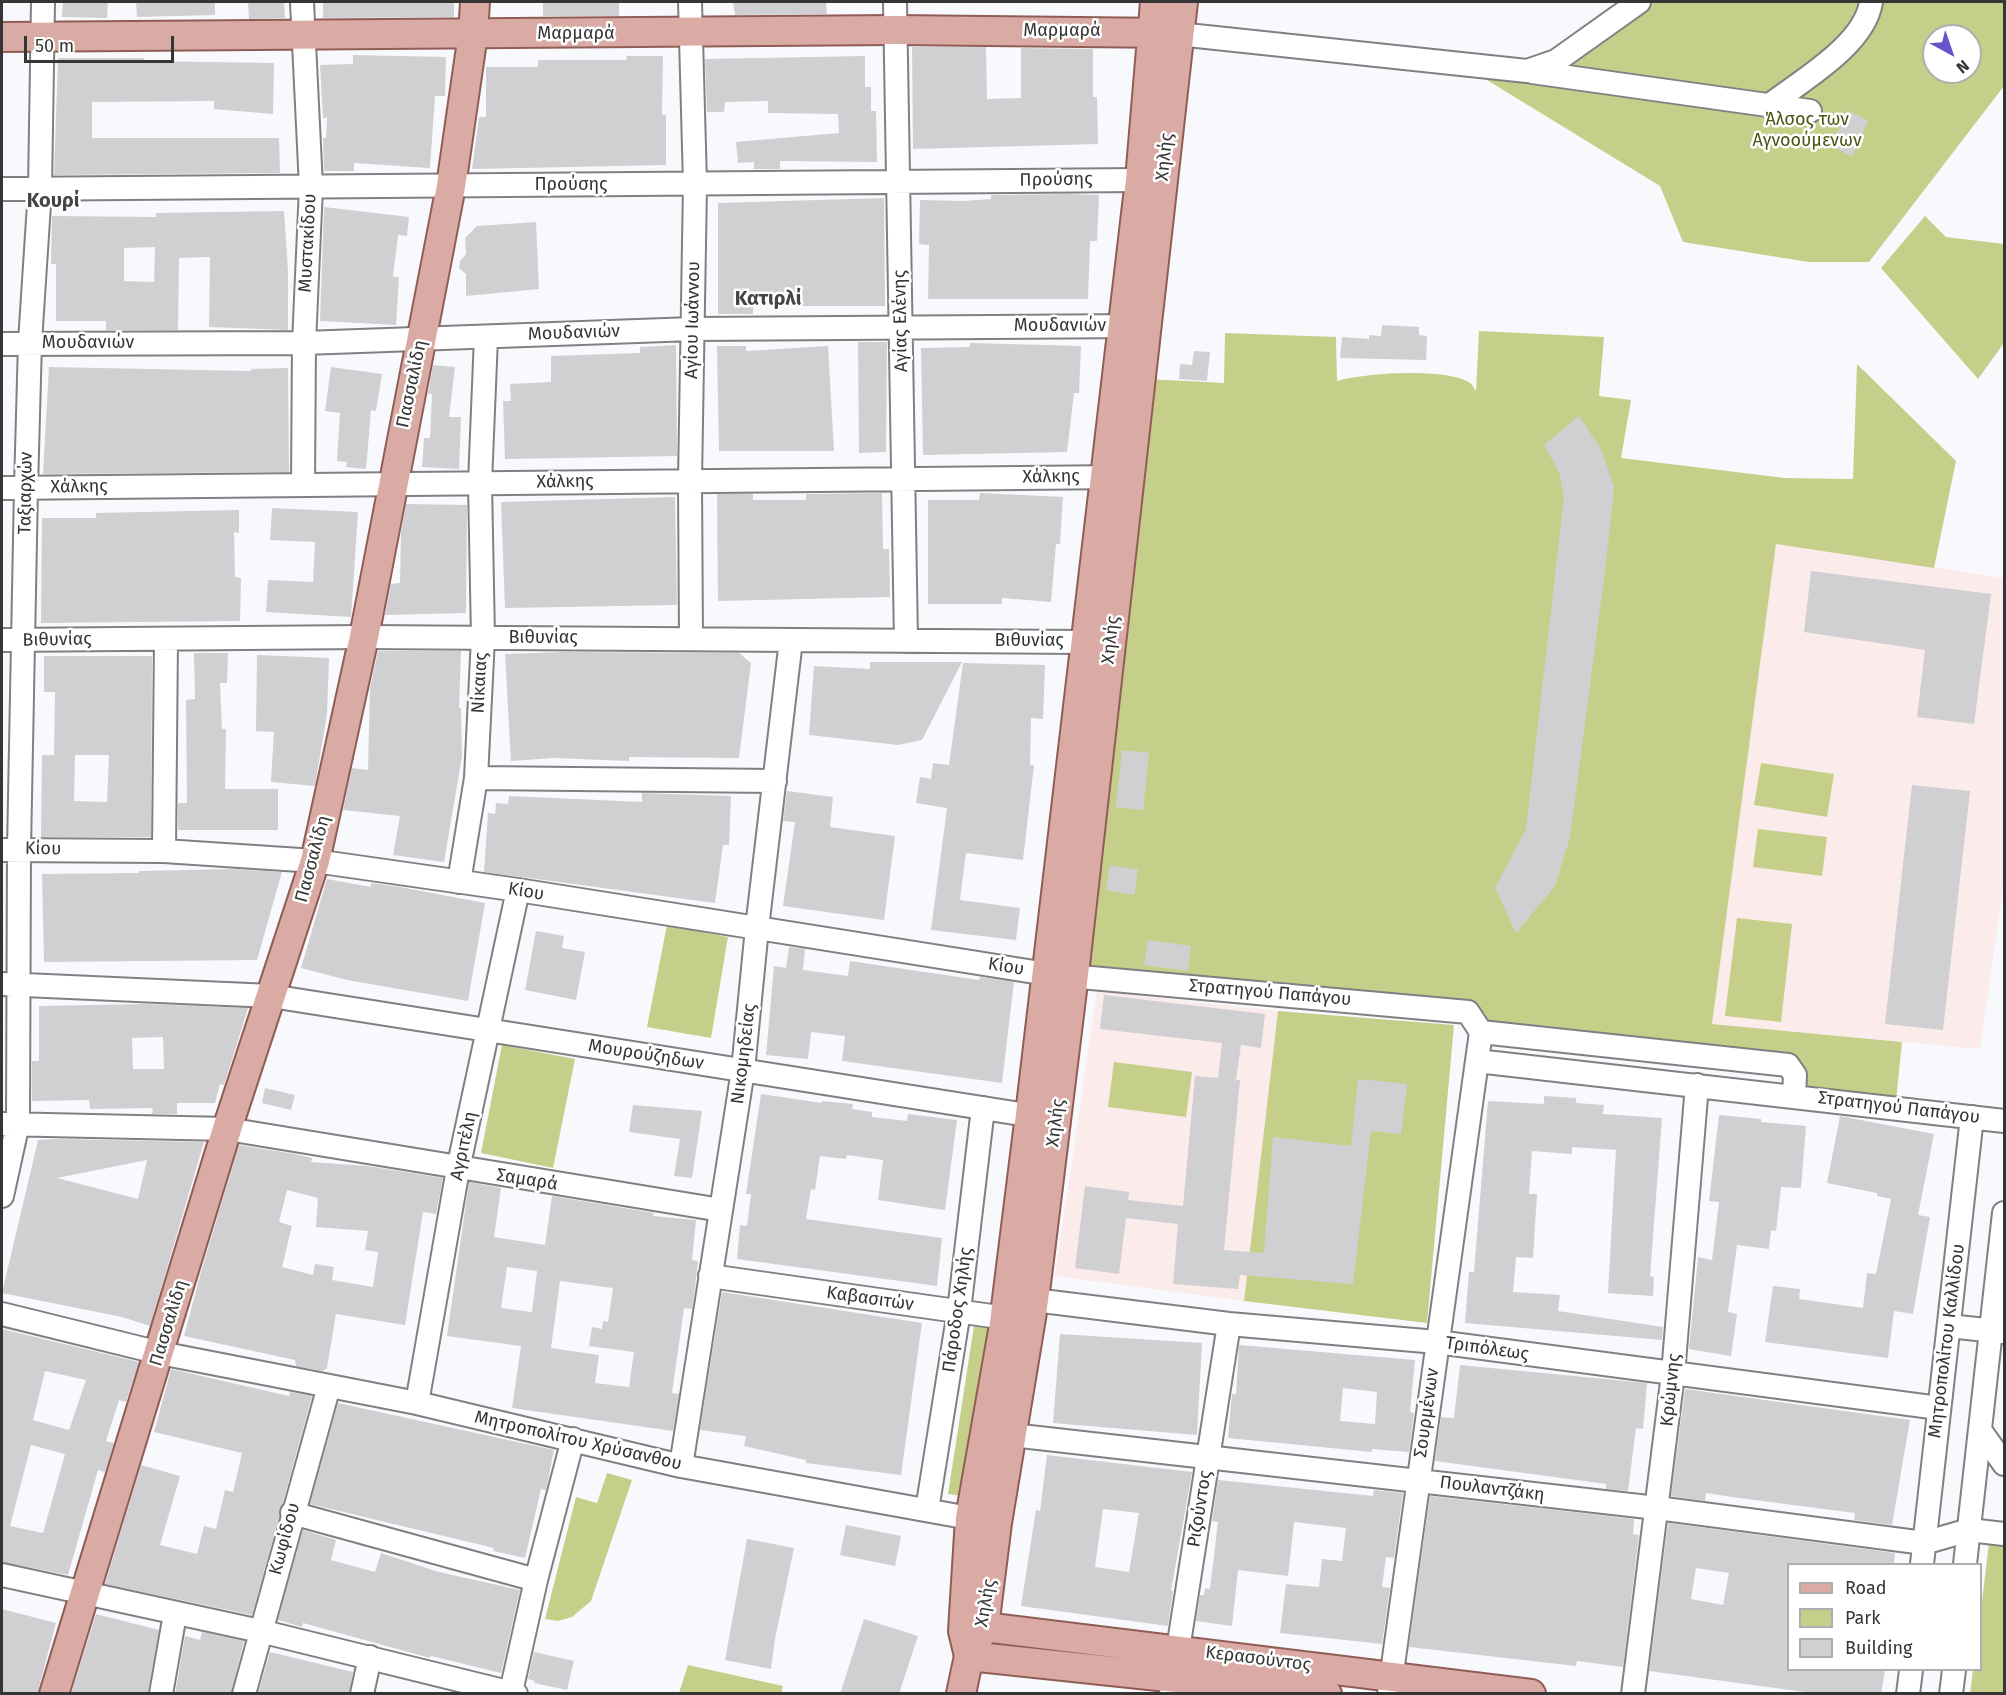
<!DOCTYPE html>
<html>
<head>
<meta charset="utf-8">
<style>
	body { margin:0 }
	#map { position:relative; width:2006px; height:1695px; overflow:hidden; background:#f8f9fc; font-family:"Fira Sans",sans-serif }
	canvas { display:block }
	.frame { position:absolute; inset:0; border:3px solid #353536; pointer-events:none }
	.legend { position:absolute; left:1787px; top:1563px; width:195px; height:108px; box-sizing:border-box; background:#fff; border:2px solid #aeaeaf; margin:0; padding:8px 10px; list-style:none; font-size:18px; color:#353536 }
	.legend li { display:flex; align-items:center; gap:12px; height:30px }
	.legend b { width:30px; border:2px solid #aeaeaf }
	.north { position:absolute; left:1922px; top:24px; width:60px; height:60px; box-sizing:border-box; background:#fff; border:2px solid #aeaeaf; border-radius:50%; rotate:140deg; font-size:16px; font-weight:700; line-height:24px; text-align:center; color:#353536 }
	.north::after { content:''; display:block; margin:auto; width:21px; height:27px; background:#6853cd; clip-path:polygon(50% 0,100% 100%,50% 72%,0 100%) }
	.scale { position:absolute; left:24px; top:36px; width:150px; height:27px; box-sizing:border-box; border:3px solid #353536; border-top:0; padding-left:8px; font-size:18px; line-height:21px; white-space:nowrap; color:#353536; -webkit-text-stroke:4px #fff; paint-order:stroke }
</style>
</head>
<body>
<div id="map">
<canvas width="2006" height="1695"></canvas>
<div class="frame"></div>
<ul class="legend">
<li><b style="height:8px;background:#daaaa4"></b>Road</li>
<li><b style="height:16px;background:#c6cf8a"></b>Park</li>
<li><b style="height:16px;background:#d0d0d3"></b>Building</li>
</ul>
<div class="north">N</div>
<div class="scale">50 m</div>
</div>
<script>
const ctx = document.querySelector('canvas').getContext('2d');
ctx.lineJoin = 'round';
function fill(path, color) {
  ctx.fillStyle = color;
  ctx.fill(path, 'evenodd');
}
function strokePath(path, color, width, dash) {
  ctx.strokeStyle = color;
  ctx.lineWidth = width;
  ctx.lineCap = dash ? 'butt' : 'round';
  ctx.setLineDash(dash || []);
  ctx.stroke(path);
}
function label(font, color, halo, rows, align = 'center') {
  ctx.font = font + ' "Fira Sans",sans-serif';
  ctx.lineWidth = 5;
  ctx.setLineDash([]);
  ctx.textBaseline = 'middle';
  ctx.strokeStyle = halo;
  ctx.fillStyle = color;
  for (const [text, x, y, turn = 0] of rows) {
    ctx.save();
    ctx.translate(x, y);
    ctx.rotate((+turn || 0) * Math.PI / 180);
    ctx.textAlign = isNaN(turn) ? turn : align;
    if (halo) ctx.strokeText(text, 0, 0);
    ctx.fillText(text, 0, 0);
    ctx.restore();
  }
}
fill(new Path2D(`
	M1776 543 2004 578V883L1980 1049 1712 1024Z
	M1097 991 1278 1011 1244 1301 1055 1276Z`), '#fbebea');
fill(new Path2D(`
	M1652 2H2004V86L1869 262H1809L1683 242 1660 186 1482 77 1535 76ZM1934 36H1970V72H1934Z
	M1925 216 1946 237 2004 244V343L1978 379 1881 268Z
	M1479 331 1604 337 1599 396 1631 400 1621 458 1785 478 1853 479 1857 364 1956 461 1934 568 1776 544 1712 1024 1902 1042 1896 1101 1795 1095 1797 1074 1483 1031 1468 1009 1075 970 1147 379 1224 383 1225 333 1336 337 1337 381C1365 373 1440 368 1467 381 1470 382 1474 387 1476 391Z
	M1761 763 1834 774 1827 817 1754 805Z
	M1758 829 1827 837 1822 876 1753 867Z
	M1737 918 1792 924 1781 1022 1725 1016Z
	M667 925 728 937 711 1038 647 1027Z
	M1278 1011 1454 1025 1427 1323 1244 1301Z
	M502 1045 575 1059 553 1168 481 1153Z
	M1114 1062 1192 1072 1186 1117 1108 1107Z
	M974 1326 988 1328 962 1496 948 1494Z
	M607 1473 632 1480 591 1601 572 1617 558 1621 545 1619 576 1497 597 1503Z
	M1989 1543 2004 1545V1693L1970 1694 1973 1670H1980L1981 1609Z
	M688 1665 783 1686 781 1693H679Z`), '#c6cf8a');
fill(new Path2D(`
	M63 2H108L107 18 62 17Z
	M136 2H215V15L137 17Z
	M248 2H284L285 18 249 19Z
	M323 2H454V17L323 18Z
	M543 2H619V16H543Z
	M733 2H826L827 14 735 15Z
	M912 47H986L987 99 1021 98V48L1093 49V97H1097L1098 144 913 149Z
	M353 55 446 57 445 96H435L430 168 354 163V171H324L323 138H326L327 118H323L320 65 353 64Z
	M627 56H663L662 115H666V165L472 169 479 117H486V67H538V60H626Z
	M865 56V87H871V111H876L877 162 780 161V169H754V162L738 163 736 142 839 133 838 114 768 113V101L725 102 724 112H707L705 59Z
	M58 58H144V61L274 63 273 114 214 109V101L92 102V138H279L280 173 54 175Z
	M1849 111 1868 121 1852 157 1830 145Z
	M1070 194 1099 195 1097 241H1090L1088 299H928L929 245 919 244 920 200 963 201 991 199V195Z
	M884 198 885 306H753V314H718V203Z
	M324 207 409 217 407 236 398 235 393 277H399L396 325 320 321Z
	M284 211 288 271V330L209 327 210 257 179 258 178 330H106V321H56V264H51L52 216 156 217V213ZM155 247 154 282 124 281V248Z
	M536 222 539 289 466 296V274L459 268 460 261 466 254 465 238 477 226Z
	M1382 325 1419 327V335L1427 336 1426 360 1340 358 1342 337 1369 339V335L1381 336Z
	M858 342H887L886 452 859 453Z
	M970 343 1081 346 1079 393H1074L1067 452 923 455 921 348 970 347Z
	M676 345 677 456 505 459 503 401H511L510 384 551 382V356L640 353V347Z
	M717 346H746V351L828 346 834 451H719Z
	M1194 351 1210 352 1207 381 1179 379 1180 364 1192 365Z
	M433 365 455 367 449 417H461L459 469 422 467 424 438H430L432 394H428Z
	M49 367 251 371V369L288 368 289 472 43 474Z
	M331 367 382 374 376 411 371 410 366 469 346 467 347 462 337 461 340 413 325 411Z
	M1579 416 1601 449 1614 487 1606 563 1570 837 1555 886 1516 933 1495 888 1526 829 1564 497 1559 472 1544 445Z
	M882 493 883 549H889L890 597 718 601 717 494H753V500H806V494Z
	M980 493 1063 497 1060 544H1056L1051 602 1002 598V604H928V500H979Z
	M675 497 677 605 505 608 501 502Z
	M406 504 467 505 466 613 385 615 391 584 400 583 401 533Z
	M272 508 358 512 351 617 266 612 268 580 313 582 315 542 270 540Z
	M239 510V533L234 532 235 577 241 578 240 621 41 623 42 518H96V513Z
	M1811 571 1991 594 1974 724 1917 717 1925 650 1804 632Z
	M378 651H461L459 708H461L462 756 444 862 393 855 400 816 343 810 352 768 368 770 370 688Z
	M564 652 739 653 751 663 739 758 629 757V761L554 758 511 761 505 654Z
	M194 653H228L227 683H220L222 729H226L225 789H278V830H178V803H187L186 700 195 699Z
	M257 655 329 658 327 714 315 786 271 782 274 732 256 731Z
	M44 656H152L151 837H41L42 755H54L55 692H44ZM75 755H109L107 802 74 801Z
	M870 662H962L922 740 898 745 809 735 814 666 870 669Z
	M963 663 1045 665 1043 719 1031 718 1030 765H1034L1023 860 966 853 960 900 1020 908 1016 940 931 930 947 808 916 803 920 777 931 779 933 763 949 765Z
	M1122 750 1149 753 1143 810 1116 807Z
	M1912 785 1970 791 1943 1030 1885 1024Z
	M787 791 833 797 830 827 895 836 884 920 783 906 795 822 783 821Z
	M642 793 731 796 729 845H723L715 903 484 872 488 813 495 814 496 803 508 804 509 796 642 802Z
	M1110 865 1138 870 1134 895 1106 890Z
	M232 869 282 872 257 960 44 962 42 874 139 873V871Z
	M327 879 371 887V883L400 887 485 903 468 1001 347 980 301 968Z
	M536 931 564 936 562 948 585 952 576 1000 525 990Z
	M1148 940 1191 946 1188 971 1144 965Z
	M789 947 805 949 803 970 848 976 850 961 979 980 980 977 1014 982 1002 1083 842 1061 845 1036 811 1032 808 1059 766 1055 774 966 786 968Z
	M1104 995 1265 1014 1261 1048 1241 1045 1236 1080H1240L1224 1250 1264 1253 1273 1137 1351 1146 1358 1079 1407 1084 1401 1134 1371 1131 1353 1284 1240 1275 1238 1289 1173 1284 1178 1224 1126 1218 1119 1274 1075 1268 1085 1186 1129 1192 1128 1200 1183 1206 1195 1076 1218 1078 1222 1043 1100 1029Z
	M145 1004 248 1008 224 1085 220 1084 215 1103H177V1114H152L153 1108 90 1109 89 1100 32 1101V1061H39V1006ZM163 1037 164 1069H133L132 1038Z
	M265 1088 295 1095 291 1110 262 1103Z
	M761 1094 822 1103V1101L853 1104 852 1109 872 1112V1117L907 1121 908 1114 957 1120 945 1210 878 1200 883 1160 847 1155 846 1159 820 1156 815 1190 811 1189 806 1219 942 1238 937 1286 737 1259 740 1225 747 1226 751 1194H746Z
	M1544 1096 1576 1098V1103L1604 1105 1603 1114 1662 1118 1650 1276 1654 1277 1653 1296 1608 1293 1616 1150 1572 1147V1154L1532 1151 1529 1194H1537L1533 1258 1516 1257 1513 1292 1560 1295 1558 1311 1663 1327 1662 1340 1465 1323 1469 1272H1474L1488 1101 1544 1104Z
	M633 1105 702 1111 692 1178 674 1176 680 1139 629 1132Z
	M1719 1115 1761 1119V1122L1806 1126 1801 1188 1781 1187 1776 1231 1771 1230 1769 1249 1737 1245 1728 1312 1737 1314 1731 1356 1689 1349 1698 1257 1712 1260 1719 1202 1709 1201Z
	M1840 1116 1934 1134 1918 1215 1930 1217 1913 1314 1894 1311 1888 1358 1765 1342 1773 1286 1800 1289 1799 1299 1863 1308 1867 1273 1876 1274 1891 1199 1877 1196V1193L1827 1183Z
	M58 1139 204 1142 150 1326 122 1317 2 1293 38 1140ZM147 1160 138 1199 57 1178Z
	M239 1145 295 1154 312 1158 311 1162 367 1166 443 1178 436 1214 423 1212 405 1325 336 1314 327 1368 323 1371 296 1366 295 1360 184 1336 201 1272ZM287 1190 318 1198 316 1227 368 1231 365 1250 378 1252 373 1287 332 1280 334 1267 315 1264 313 1275 282 1267 292 1226 279 1222Z
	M469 1182 501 1188 494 1237 545 1245 552 1196 654 1213 653 1216 696 1220 692 1260 698 1261 695 1288 692 1309 684 1308 672 1393 679 1394 673 1431 512 1408 521 1346 447 1336ZM507 1267 537 1271 532 1312 501 1308ZM560 1281 613 1288 608 1322 603 1321 602 1329 592 1327 589 1346 634 1352 629 1387 595 1383 599 1355 551 1348Z
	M722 1292 922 1323 901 1475 806 1463V1460L744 1446 746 1436 700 1430Z
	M2 1329 139 1362 126 1402 119 1400 106 1441 114 1443 105 1472 98 1470 68 1575 2 1562ZM45 1371 86 1380 69 1430 33 1420ZM31 1445 65 1454 43 1533 10 1526Z
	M1060 1334 1202 1343 1197 1435 1053 1423Z
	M1239 1345 1415 1360 1410 1412 1414 1413 1409 1452 1372 1449V1452L1228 1438 1232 1394H1236ZM1343 1388 1377 1392 1375 1424 1340 1421Z
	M1460 1365 1647 1383 1643 1429 1636 1428 1628 1491 1606 1489V1484L1435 1461 1441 1417 1454 1418Z
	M171 1369 289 1396 290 1392 312 1396 252 1615 105 1584 141 1465 180 1476 160 1545 197 1554 204 1526 216 1529 225 1490 233 1492 242 1453 154 1432Z
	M1685 1389 1910 1420 1892 1525 1854 1520 1855 1513 1739 1498 1706 1493 1705 1501 1671 1496Z
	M338 1403 554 1450 546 1490 541 1489 525 1558 493 1551 494 1548 310 1504Z
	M1047 1455 1192 1472 1171 1591H1173L1168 1626 1021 1606 1036 1510 1040 1511ZM1103 1509 1139 1513 1129 1572 1095 1567Z
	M1218 1480 1373 1496 1374 1490 1403 1493 1394 1558 1386 1557 1382 1587 1390 1588 1382 1644 1280 1633 1286 1584 1319 1587 1322 1559 1342 1561 1346 1528 1294 1522 1288 1576 1238 1570 1232 1626 1196 1621 1200 1595H1204L1205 1588 1210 1589 1218 1522 1212 1521Z
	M1430 1496 1634 1519 1633 1534 1639 1535 1623 1667 1577 1661 1576 1666 1409 1647Z
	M1668 1523 1895 1553 1894 1564H1788V1670H1885L1881 1694H1820L1649 1671ZM1696 1568 1729 1573 1723 1605 1691 1599Z
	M846 1525 901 1536 895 1566 840 1555Z
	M303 1530 336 1540 331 1560 375 1572 381 1553 439 1572 520 1590 501 1673 431 1656 430 1658 303 1623 302 1627 278 1620Z
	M747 1539 794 1548 775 1639 771 1669 725 1660Z
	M2 1609 56 1623 37 1694H2Z
	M96 1614 159 1630 148 1694H71Z
	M864 1619 918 1636 899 1694H840Z
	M202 1632 244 1641 231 1694H175L185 1636 200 1640Z
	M270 1652 353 1672 349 1694H258Z
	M534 1652 574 1661 567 1690 534 1683 535 1681 528 1679Z`), '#d0d0d3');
const minor = new Path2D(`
	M302 2 311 187 304 343 303 485
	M690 2 695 184 690 481 691 639
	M895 2 906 641
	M1178 34 1527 71 1556 61 1639 2
	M1532 72 1810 111
	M1771 104C1804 79 1865 44 1871 2
	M2 189 1140 180
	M2 344 304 343 693 329 1140 326
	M2 488 1122 477
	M2 640 364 637 1084 642
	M476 778 775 781
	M2 850 164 851 315 861 518 890 1047 974 1468 1012 1481 1032 1389 1694
	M164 851 166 639
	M459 882 476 778 483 638 480 483 486 337
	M2 984 271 996 1046 1118
	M1481 1032 1788 1065 1795 1075 1794 1096
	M1477 1061 2004 1121
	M2 1124 227 1129 721 1210
	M2 1196 18 1123 19 849 26 488 30 342 40 189 43 2
	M710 1276 1020 1320
	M1034 1300 1229 1324 1437 1342 1939 1408
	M2 1314 160 1353 417 1403 681 1466 986 1521
	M1949 1326 2004 1332
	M417 1403 458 1169 518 890
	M1980 1430 2004 1464
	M1012 1435 1657 1508 1924 1543 1969 1530 2004 1534
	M681 1466 743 1070 757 928 791 640
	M927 1510 959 1311 983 1108
	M292 1513 536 1580
	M1922 1564 1972 1117
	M1965 1564 2004 1213
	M2 1575 260 1631 516 1694
	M511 1692 536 1580 573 1439
	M161 1694 175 1614
	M244 1694 329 1386
	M362 1694 370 1657
	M1171 1694 1229 1324
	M1633 1694 1673 1374 1697 1085
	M1908 1694 1911 1670
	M1951 1694 1954 1670`);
const major = new Path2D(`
	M2 37 895 30 1170 33
	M984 1627 1531 1694
	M969 1656 963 1631 970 1518 1003 1331 1030 1115 1140 180 1155 2
	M969 1656 1327 1694
	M54 1694 227 1129 315 861 364 637 451 186 473 34 475 2
	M961 1694 969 1656 984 1627 997 1523 1034 1300 1074 974 1183 2`);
strokePath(minor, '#808083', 26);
strokePath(major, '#905d56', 32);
strokePath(minor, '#fff', 22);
strokePath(major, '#daaaa4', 28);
label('18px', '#353536', '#fff', [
	["Μαρμαρά",1062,31],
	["Μαρμαρά",576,34],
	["Χηλής",1165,157,-84],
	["Προύσης",1056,180,-1],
	["Προύσης",571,185],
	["Μυστακίδου",308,243,-87],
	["Αγίου Ιωάννου",693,320,-89],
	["Αγίας Ελένης",901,321,-91],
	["Μουδανιών",1060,326],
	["Μουδανιών",574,333,-2],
	["Μουδανιών",88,343],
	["Πασσαλίδη",412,384,-78],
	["Χάλκης",1051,477,-1],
	["Χάλκης",565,482,-1],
	["Χάλκης",79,487,-1],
	["Ταξιαρχών",26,493,-89],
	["Βιθυνίας",543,638],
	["Βιθυνίας",57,640,-1],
	["Χηλής",1111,640,-84],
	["Βιθυνίας",1029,641],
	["Νίκαιας",480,683,-87],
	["Κίου",43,849,1],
	["Πασσαλίδη",313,859,-75],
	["Κίου",526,892,9],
	["Κίου",1006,967,9],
	["Στρατηγού Παπάγου",1270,993,5],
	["Νικομηδείας",744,1054,-83],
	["Μουρούζηδων",646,1055,9],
	["Στρατηγού Παπάγου",1899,1108,7],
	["Χηλής",1056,1123,-83],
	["Αγριτέλη",464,1146,-78],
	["Σαμαρά",527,1180,9],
	["Καβασιτών",870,1299,8],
	["Πάροδος Χηλής",958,1310,-82],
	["Πασσαλίδη",169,1323,-73],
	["Μητροπολίτου Καλλίδου",1947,1341,-83],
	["Τριπόλεως",1487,1349,8],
	["Κρώμνης",1671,1390,-84],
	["Σουρμένων",1427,1413,-82],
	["Μητροπολίτου Χρύσανθου",578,1441,13],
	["Πουλαντζάκη",1492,1489,7],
	["Ριζούντος",1200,1509,-81],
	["Κωφίδου",285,1539,-75],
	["Χηλής",986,1603,-80],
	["Κερασούντος",1258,1659,7]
]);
label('18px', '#4e5413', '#fff', [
	["Άλσος των",1807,120],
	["Αγνοούμενων",1807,141]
]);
label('bold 20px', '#434446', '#fff', [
	["Κουρί",53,201],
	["Κατιρλί",768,299]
]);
</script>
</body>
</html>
